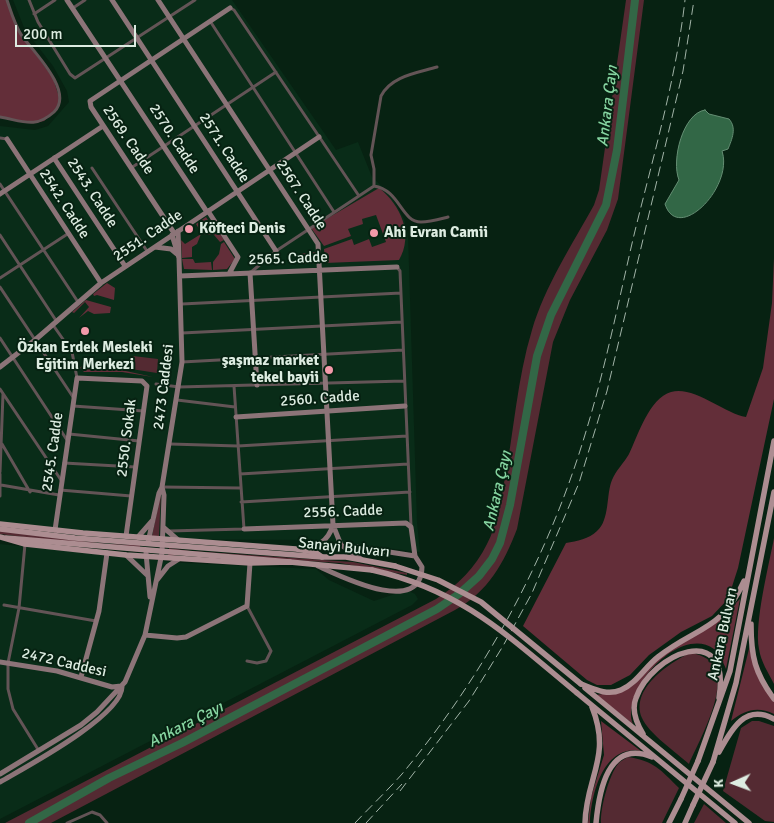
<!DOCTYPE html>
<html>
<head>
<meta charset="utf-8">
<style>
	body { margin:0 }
	#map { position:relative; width:774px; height:823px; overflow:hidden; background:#072212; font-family:Signika,sans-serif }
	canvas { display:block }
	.north { position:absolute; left:709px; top:758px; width:50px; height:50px; -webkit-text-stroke:4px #072212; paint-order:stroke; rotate:268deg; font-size:14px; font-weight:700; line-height:20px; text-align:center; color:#ddece1 }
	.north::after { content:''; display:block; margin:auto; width:18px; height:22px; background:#ddece1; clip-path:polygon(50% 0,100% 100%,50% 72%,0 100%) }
	.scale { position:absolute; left:15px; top:25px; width:121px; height:22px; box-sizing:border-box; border:2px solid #ddece1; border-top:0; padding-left:6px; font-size:15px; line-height:18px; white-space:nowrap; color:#ddece1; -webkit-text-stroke:4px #072212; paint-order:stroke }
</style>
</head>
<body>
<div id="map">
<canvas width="774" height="823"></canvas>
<div class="north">K</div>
<div class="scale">200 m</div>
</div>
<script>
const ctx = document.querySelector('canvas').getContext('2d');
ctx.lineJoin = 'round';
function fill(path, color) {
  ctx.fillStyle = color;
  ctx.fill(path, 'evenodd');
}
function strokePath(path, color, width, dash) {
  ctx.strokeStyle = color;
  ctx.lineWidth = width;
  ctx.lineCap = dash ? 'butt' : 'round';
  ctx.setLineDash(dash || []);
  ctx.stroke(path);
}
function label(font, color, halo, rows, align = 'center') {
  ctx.font = font + ' Signika,sans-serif';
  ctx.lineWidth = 4;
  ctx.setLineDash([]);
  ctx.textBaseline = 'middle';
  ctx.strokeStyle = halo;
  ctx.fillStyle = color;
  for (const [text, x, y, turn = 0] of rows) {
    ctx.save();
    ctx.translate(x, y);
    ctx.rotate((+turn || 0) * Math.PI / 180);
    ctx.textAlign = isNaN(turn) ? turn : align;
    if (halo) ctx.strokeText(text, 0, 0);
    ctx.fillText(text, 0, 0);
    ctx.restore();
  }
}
fill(new Path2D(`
	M13 0H232L336 150 358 142 372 177 391 195 404 219 408 234 417 522 420 552 318 540 122 539 0 522V126L35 130 48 126 69 102 67 91 53 66 25 30Z
	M0 544 183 563 316 569 329 580 374 601 407 590 415 594 418 599 412 605 0 819Z`), '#092c18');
fill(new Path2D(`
	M626 0H644L618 199 607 230 570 300 553 342 517 529C504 563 488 592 455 610L51 823H5L436 599C458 585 475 568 487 544 497 525 500 503 504 483 514 432 517 379 532 330 545 286 572 245 594 205L599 190Z
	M133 356 158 359 157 373 131 369Z
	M161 492 159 536H152Z
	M0 531 106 544 140 545V552L0 534Z
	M169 548 191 551 353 562 407 573V575L340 563 194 554 168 556Z
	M690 653C746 660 702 734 689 764 677 753 648 733 642 718 630 689 669 663 690 653Z
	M752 721H759L774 726V822L765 821 723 791 741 728Z
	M628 757C654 761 661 770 679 788L662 823H601C600 809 609 775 618 764 620 761 625 759 628 757Z
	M704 804 726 823H694Z`), '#542a32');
fill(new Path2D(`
	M0 0H7L21 34 53 78 60 100 57 109 44 121 35 123 0 117Z
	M379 188C401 205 414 235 399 260L325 263 324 249 352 239 354 245 369 239 372 247 386 242 376 215 362 219 363 224 348 229 351 236 324 246 311 228Z
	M206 217 208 220 201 224 203 228 212 222 224 240 220 242 214 235 202 234 196 224Z
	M201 234 197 244 192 247V257L182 258 181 240 185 244Z
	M224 242 235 259 227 269 213 270V262L219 254 221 244Z
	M316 252V263L303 264 299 254Z
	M774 258V399L738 568 728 599 712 616 681 632 649 655 630 675 611 685H597L587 680 523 626 566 543C577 541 589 539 597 531 610 520 606 494 612 480 616 470 624 463 629 454 638 436 649 398 671 392 693 385 724 413 746 417L763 368 772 303Z
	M193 259 195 263 211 262 212 270 184 269 182 259Z
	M107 283 115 288 114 300 97 295 94 296 93 294Z
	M86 300 111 307 110 313 94 314 88 311 79 318 89 307 85 302 74 313 72 312Z
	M85 362 153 377 122 372H84L80 368Z
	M774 538V684C768 672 761 662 759 649 754 623 769 565 774 538Z
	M740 599 726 669C723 662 720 654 714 649 680 624 620 690 633 724L596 695 622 691 661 655 714 624Z
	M750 645 758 672 774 700V714C757 706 745 710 731 721Z
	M601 721 641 751C603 744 591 795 590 823H588L591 797 604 755Z`), '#632e39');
const water = new Path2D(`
	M705 110 709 114 729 119C737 128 732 139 728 149L722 151C734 187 678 244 665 204L679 180C671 160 683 113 705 110Z`);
fill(water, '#326746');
strokePath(water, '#658f74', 1);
strokePath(new Path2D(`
	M29 823 109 778 182 743 437 609 459 594 479 576 492 559 500 543 510 505 537 356 551 315 606 205 617 150 635 0`), '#326746', 8);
strokePath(new Path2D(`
	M29 0 38 22 70 74 75 78 195 0
	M73 8 85 0
	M230 8 234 10 359 196
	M34 14 55 0
	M210 21 334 212
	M0 117C23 121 35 129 54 112 75 92 33 51 22 36 15 26 11 12 7 0
	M0 138 7 139
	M92 168 147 251
	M131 168 276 72
	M0 184 78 302
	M374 186V169L371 155 381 96C391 76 417 73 437 67
	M0 235 57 322
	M397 267 400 271 411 526
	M250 273 276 251 374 186C400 190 401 222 421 222 430 222 440 219 448 217
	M0 278 69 233
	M0 287 73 397
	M182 304 401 293
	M53 325 72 352 77 378
	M182 333 402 322
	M0 338 67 440
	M182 362 403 350
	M156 384 179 387 404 381
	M0 389 61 480
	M177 400 235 407
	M73 406 144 411
	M69 434 139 441
	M2 444 30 492
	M170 444 238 446 407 436
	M64 463 135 467
	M0 472 3 394
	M0 474V496
	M240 474 408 464
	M1 485 59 495
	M162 487 240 488
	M60 490 131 496
	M241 502 410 492
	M169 531 244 529 234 386
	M25 544 19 608 8 663V689L13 709 39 751
	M4 605 96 621
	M247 661 257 663 266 661 271 651 247 606
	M67 823 92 812 100 815 107 823`), '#635456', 3);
strokePath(new Path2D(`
	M67 0 207 212
	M112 0 276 251
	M158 0 318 244 333 525 341 545 361 559
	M7 139 101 283
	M54 158 125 266
	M0 194 103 126
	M208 211 238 257 229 274
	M174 233 91 107 90 101 230 8
	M172 235 179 258 178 231
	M155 247 171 249 177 254
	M250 273 257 385
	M180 276 397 267
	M0 367 35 340 101 283 319 137
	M236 417 405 406
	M163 527 178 540
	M244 529 406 523 411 527 415 556
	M55 530 77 378 142 381 147 386 126 536
	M138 537 152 521
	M148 542 159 493 162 487 182 362 179 258
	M300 549C317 547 328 542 333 525
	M146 553 150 597
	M126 555 147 575
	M318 566C340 576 421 617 422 567L415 556 357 547
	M157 580 168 566 179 559
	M145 635 177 638 186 637 247 606 250 563
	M0 662 57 671 112 687 121 686
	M81 677 99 611 107 553
	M0 774 81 725 97 712 125 682 145 635 162 553 164 495 162 487
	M0 782C24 768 124 715 122 686`), '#8c7478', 5);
strokePath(new Path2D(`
	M0 524 83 533 296 549 315 552 322 557H346L395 566
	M0 537 25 544 126 555 250 563 290 562 372 570
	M751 624C751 657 755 673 774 699
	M581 684C594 689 607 696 621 690 637 683 645 667 658 657 696 627 722 631 744 581
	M585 688 749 823
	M577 693 735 823
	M643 734C637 724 631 710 636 698 651 654 732 619 719 698
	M719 752C731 730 745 703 774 719
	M698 761 730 671 774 441
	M713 762 736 683 774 492
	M585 823C586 777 612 757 592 707
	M596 823C599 791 608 739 652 757
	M669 823 681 799
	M685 823 693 805`), '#ac8d91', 5.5);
strokePath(new Path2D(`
	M400 791 469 701 503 646 532 593 579 483 607 391 683 71 694 0
	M355 823C370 807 387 791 402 774 486 673 550 554 587 428 606 365 619 299 634 235 653 157 676 79 685 0
	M366 823 402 784`), '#a2b4a8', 1, [10, 5]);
strokePath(new Path2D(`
	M0 529 75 538 322 557
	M6 538 290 562
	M395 566 438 580 481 602 581 684
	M372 570C462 590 508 636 577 693
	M681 799 698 761
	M693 805 713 762`), '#ac8d91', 5.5);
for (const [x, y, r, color] of [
	[189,229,5,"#f39aaa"],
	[374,233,5,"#f39aaa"],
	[85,331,5,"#f39aaa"],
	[329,370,5,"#f39aaa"]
]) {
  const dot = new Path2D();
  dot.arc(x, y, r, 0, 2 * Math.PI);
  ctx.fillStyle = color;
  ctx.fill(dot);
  strokePath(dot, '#072212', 2);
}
label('15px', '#ddece1', '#072212', [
	["2570. Cadde",174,139,57],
	["2569. Cadde",128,140,56],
	["2571. Cadde",224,148,57],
	["2543. Cadde",92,193,57],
	["2567. Cadde",301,195,57],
	["2542. Cadde",64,204,57],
	["2551. Cadde",148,236,-34],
	["2565. Cadde",288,259,-2],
	["2473 Caddesi",164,387,-83],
	["2560. Cadde",320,399,-4],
	["2550. Sokak",127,438,-83],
	["2545. Cadde",53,452,-82],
	["2556. Cadde",343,512,-2],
	["Sanayi Bulvarı",344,548,6],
	["Ankara Bulvarı",723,634,-78],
	["2472 Caddesi",64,663,13]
]);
label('bold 15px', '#ddece1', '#072212', [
	["Köfteci Denis",199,229],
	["Ahi Evran Camii",384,233],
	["Özkan Erdek Mesleki",85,348,"center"],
	["Eğitim Merkezi",85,365,"center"],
	["şaşmaz market",319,361,"right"],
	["tekel bayii",319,378,"right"]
], 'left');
label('italic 16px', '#86d5a1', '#072212', [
	["Ankara Çayı",608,106,-83],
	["Ankara Çayı",498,491,-77],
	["Ankara Çayı",186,725,-27]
]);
</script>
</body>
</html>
